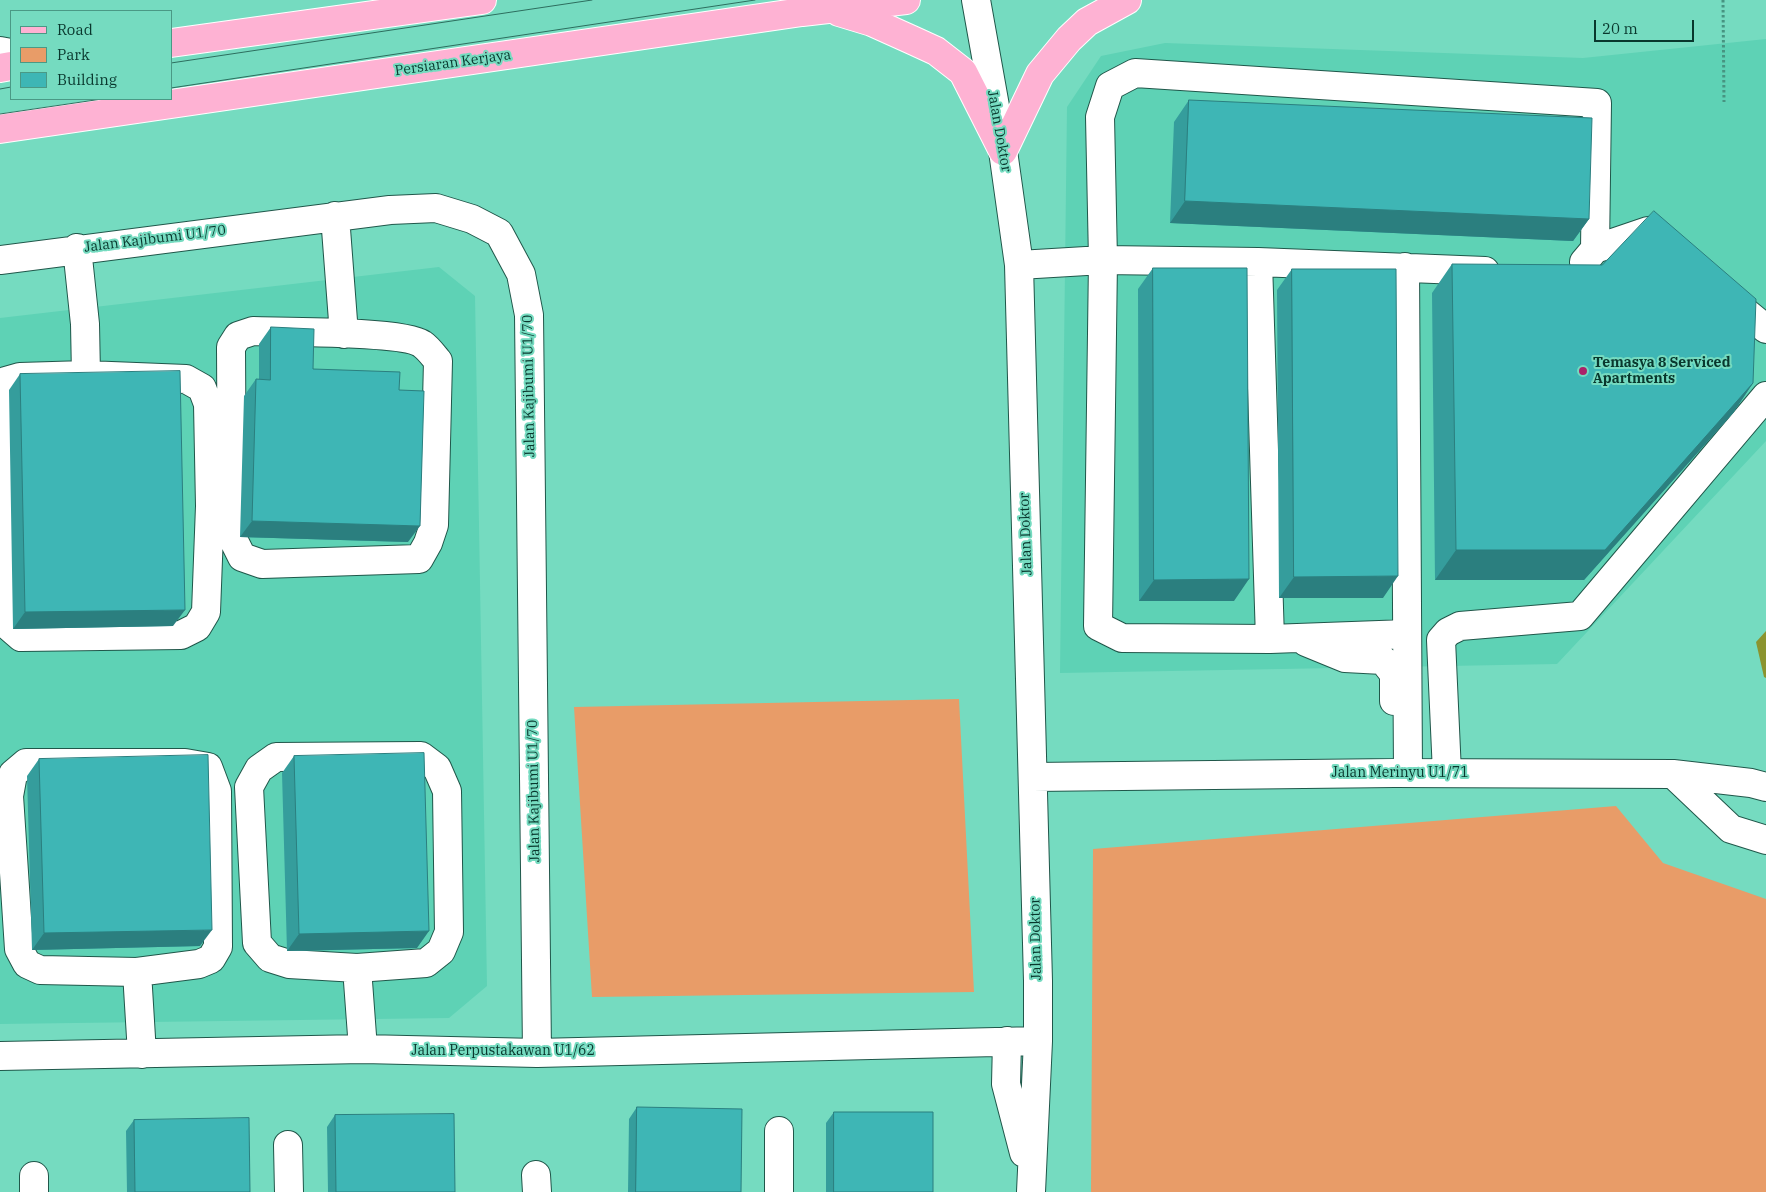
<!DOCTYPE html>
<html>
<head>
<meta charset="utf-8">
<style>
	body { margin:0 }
	#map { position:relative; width:1766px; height:1192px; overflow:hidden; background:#75dbc0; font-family:"IBM Plex Serif",serif }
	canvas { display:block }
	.legend { position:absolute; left:10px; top:10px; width:162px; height:90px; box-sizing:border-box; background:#75dbc0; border:1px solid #4a9985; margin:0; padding:6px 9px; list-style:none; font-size:15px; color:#09372d }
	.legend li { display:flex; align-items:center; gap:10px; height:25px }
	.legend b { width:25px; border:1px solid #4a9985 }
	.scale { position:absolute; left:1594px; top:20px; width:100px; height:22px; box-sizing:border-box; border:2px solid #09372d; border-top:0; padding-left:6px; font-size:15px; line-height:18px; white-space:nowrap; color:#09372d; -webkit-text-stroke:4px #75dbc0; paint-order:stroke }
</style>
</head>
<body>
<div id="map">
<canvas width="1766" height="1192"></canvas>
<ul class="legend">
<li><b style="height:6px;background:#feb2d3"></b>Road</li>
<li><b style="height:14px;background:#e89c68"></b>Park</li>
<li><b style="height:14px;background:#3eb6b5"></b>Building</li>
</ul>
<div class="scale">20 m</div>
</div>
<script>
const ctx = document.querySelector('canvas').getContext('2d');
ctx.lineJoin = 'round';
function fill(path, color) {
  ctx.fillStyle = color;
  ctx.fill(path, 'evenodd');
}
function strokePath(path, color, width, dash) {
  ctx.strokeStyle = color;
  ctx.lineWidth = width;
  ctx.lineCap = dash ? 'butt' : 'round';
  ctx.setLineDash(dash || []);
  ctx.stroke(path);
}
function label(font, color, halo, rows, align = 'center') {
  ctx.font = font + ' "IBM Plex Serif",serif';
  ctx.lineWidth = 4;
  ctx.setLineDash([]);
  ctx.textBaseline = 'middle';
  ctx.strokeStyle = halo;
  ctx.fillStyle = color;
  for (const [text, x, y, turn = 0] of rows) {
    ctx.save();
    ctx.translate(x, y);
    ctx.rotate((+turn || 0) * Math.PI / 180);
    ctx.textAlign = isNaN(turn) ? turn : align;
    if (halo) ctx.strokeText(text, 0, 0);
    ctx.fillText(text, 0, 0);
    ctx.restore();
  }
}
fill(new Path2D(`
	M1766 39V441L1557 664 1060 673 1067 107 1101 56 1165 43 1583 58Z
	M439 267 475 296 487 986 449 1018 0 1024V318Z`), '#5ed2b5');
fill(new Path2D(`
	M959 699 974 992 592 997 574 707Z
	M1616 806 1663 863 1766 899V1192H1091L1093 849Z`), '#e89c68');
fill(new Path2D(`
	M1766 631V678L1764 677 1756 642Z`), '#8b942f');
const minor = new Path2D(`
	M976 0 1003 151 1019 265 1038 981V1041L1031 1192
	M0 51 11 53
	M335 216 344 334
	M77 248 85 324 86 375
	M0 260 390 210 436 208 472 219 499 233 521 274 529 315 537 1053
	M1258 262 1270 639
	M1584 262 1595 249 1648 231 1661 241
	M1019 265 1103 260 1258 262 1485 271
	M1405 267 1408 773
	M1726 296 1766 329
	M253 331C282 332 404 331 422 344 428 348 433 355 438 361L434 525 428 543 419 559 262 564 242 557 232 537 231 347 238 336Z
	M86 375 186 379 202 388 208 404 210 506 206 612 197 627 181 635 21 637 7 625 2 611V395L6 381 20 377Z
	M1407 634 1270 639 1122 638 1098 626 1103 260 1100 117 1110 86 1135 73 1597 103 1595 249
	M1306 642 1345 658 1383 660 1394 674V701
	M421 756 437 768 447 791 449 932 441 951 426 963 357 968 289 964 270 958 257 943 249 787 259 769 276 757Z
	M26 763H185L208 767 217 791 218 947 211 959 199 964 137 972 40 970 27 964 19 949 9 796 13 774Z
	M1447 773 1441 640 1448 632 1460 626 1580 616 1766 396
	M1673 774 1731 829 1766 840
	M1033 777 1394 773 1673 774 1751 783 1766 787
	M357 968 363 1049
	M137 972 142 1054
	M1007 1041 1006 1084 1024 1153
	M0 1056 363 1049 537 1053 1038 1041
	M288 1145 289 1192
	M536 1175 537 1192
	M34 1176V1192
	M779 1192V1131`);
const major = new Path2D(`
	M839 12 872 22 912 40 936 51 963 72 1003 151
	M171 43 482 0
	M0 68 11 66
	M0 129 802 12 906 0
	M1003 151 1040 74 1069 39 1087 22 1127 0`);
strokePath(minor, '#20574a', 30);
strokePath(major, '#fff', 30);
strokePath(new Path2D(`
	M1723 0 1724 102`), '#479481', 3, [2.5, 2.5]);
strokePath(minor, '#fff', 28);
strokePath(major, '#feb2d3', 28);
strokePath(new Path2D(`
	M171 63 592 0
	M171 88 755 0
	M0 89 11 87
	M0 114 102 99`), '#2d6e5e', 1);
fill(new Path2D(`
	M1189 100 1589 219 1573 241 1170 223 1174 122Z
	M1452 264 1753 383 1733 413 1584 580H1435L1432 293Z
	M1153 268 1234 601H1139L1138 289Z
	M1292 269 1383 598H1279L1277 290Z
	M271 327 313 369 399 390 408 542 240 537 244 396 256 379H259V344Z
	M20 374 173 626 13 629 9 390Z
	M294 756 417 948 287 951 282 773Z
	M39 759 200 946 32 950 27 776Z
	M637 1107 741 1192H628L629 1119Z
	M834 1112 933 1192H826V1123Z
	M335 1115 455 1192H328L327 1127Z
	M134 1120 250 1192H127L126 1131Z`), '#359d9c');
fill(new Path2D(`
	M1185 201 1589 219 1573 241 1170 223Z
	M1753 383 1733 413 1584 580H1435L1456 550Z
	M252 521 420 526 408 542 240 537Z
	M1398 576 1383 598H1279L1294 577Z
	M1249 579 1234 601H1139L1154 580Z
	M185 610 173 626 13 629 25 612Z
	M212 930 200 946 32 950 44 933Z
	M429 931 417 948 287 951 299 934Z`), '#2b7f7f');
const building = new Path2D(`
	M1189 100 1592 118 1589 219 1185 201Z
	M1654 211 1756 299 1753 383 1605 550H1456L1452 264 1602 265Z
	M1153 268H1247L1249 579 1154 580Z
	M1292 269H1396L1398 576 1294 577Z
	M271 327 314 329 313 369 400 372 399 390 424 391 420 526 252 521 256 379 270 380Z
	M180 371 185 610 25 612 20 374Z
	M424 753 429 931 299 934 294 756Z
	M208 755 212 930 44 933 39 759Z
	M637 1107 742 1109 741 1192H636Z
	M834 1112H933V1192H834Z
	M454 1114 455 1192H336L335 1115Z
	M249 1118 250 1192H135L134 1120Z`);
fill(building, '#3eb6b5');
strokePath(building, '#2b7f7f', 1);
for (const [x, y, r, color] of [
	[1583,371,5,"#aa2269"]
]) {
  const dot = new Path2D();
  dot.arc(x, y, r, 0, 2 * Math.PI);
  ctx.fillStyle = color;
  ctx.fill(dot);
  strokePath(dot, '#75dbc0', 2);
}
label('14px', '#09372d', '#75dbc0', [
	["Persiaran Kerjaya",453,63,-8],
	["Jalan Doktor",999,131,80],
	["Jalan Kajibumi U1/70",155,239,-7],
	["Jalan Kajibumi U1/70",529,386,-91],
	["Jalan Doktor",1026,534,-92],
	["Jalan Merinyu U1/71",1400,773],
	["Jalan Kajibumi U1/70",534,791,-91],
	["Jalan Doktor",1036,939,-91],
	["Jalan Perpustakawan U1/62",503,1051]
]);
label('bold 14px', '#09372d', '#75dbc0', [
	["Temasya 8 Serviced",1593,363],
	["Apartments",1593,379]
], 'left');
</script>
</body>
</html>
